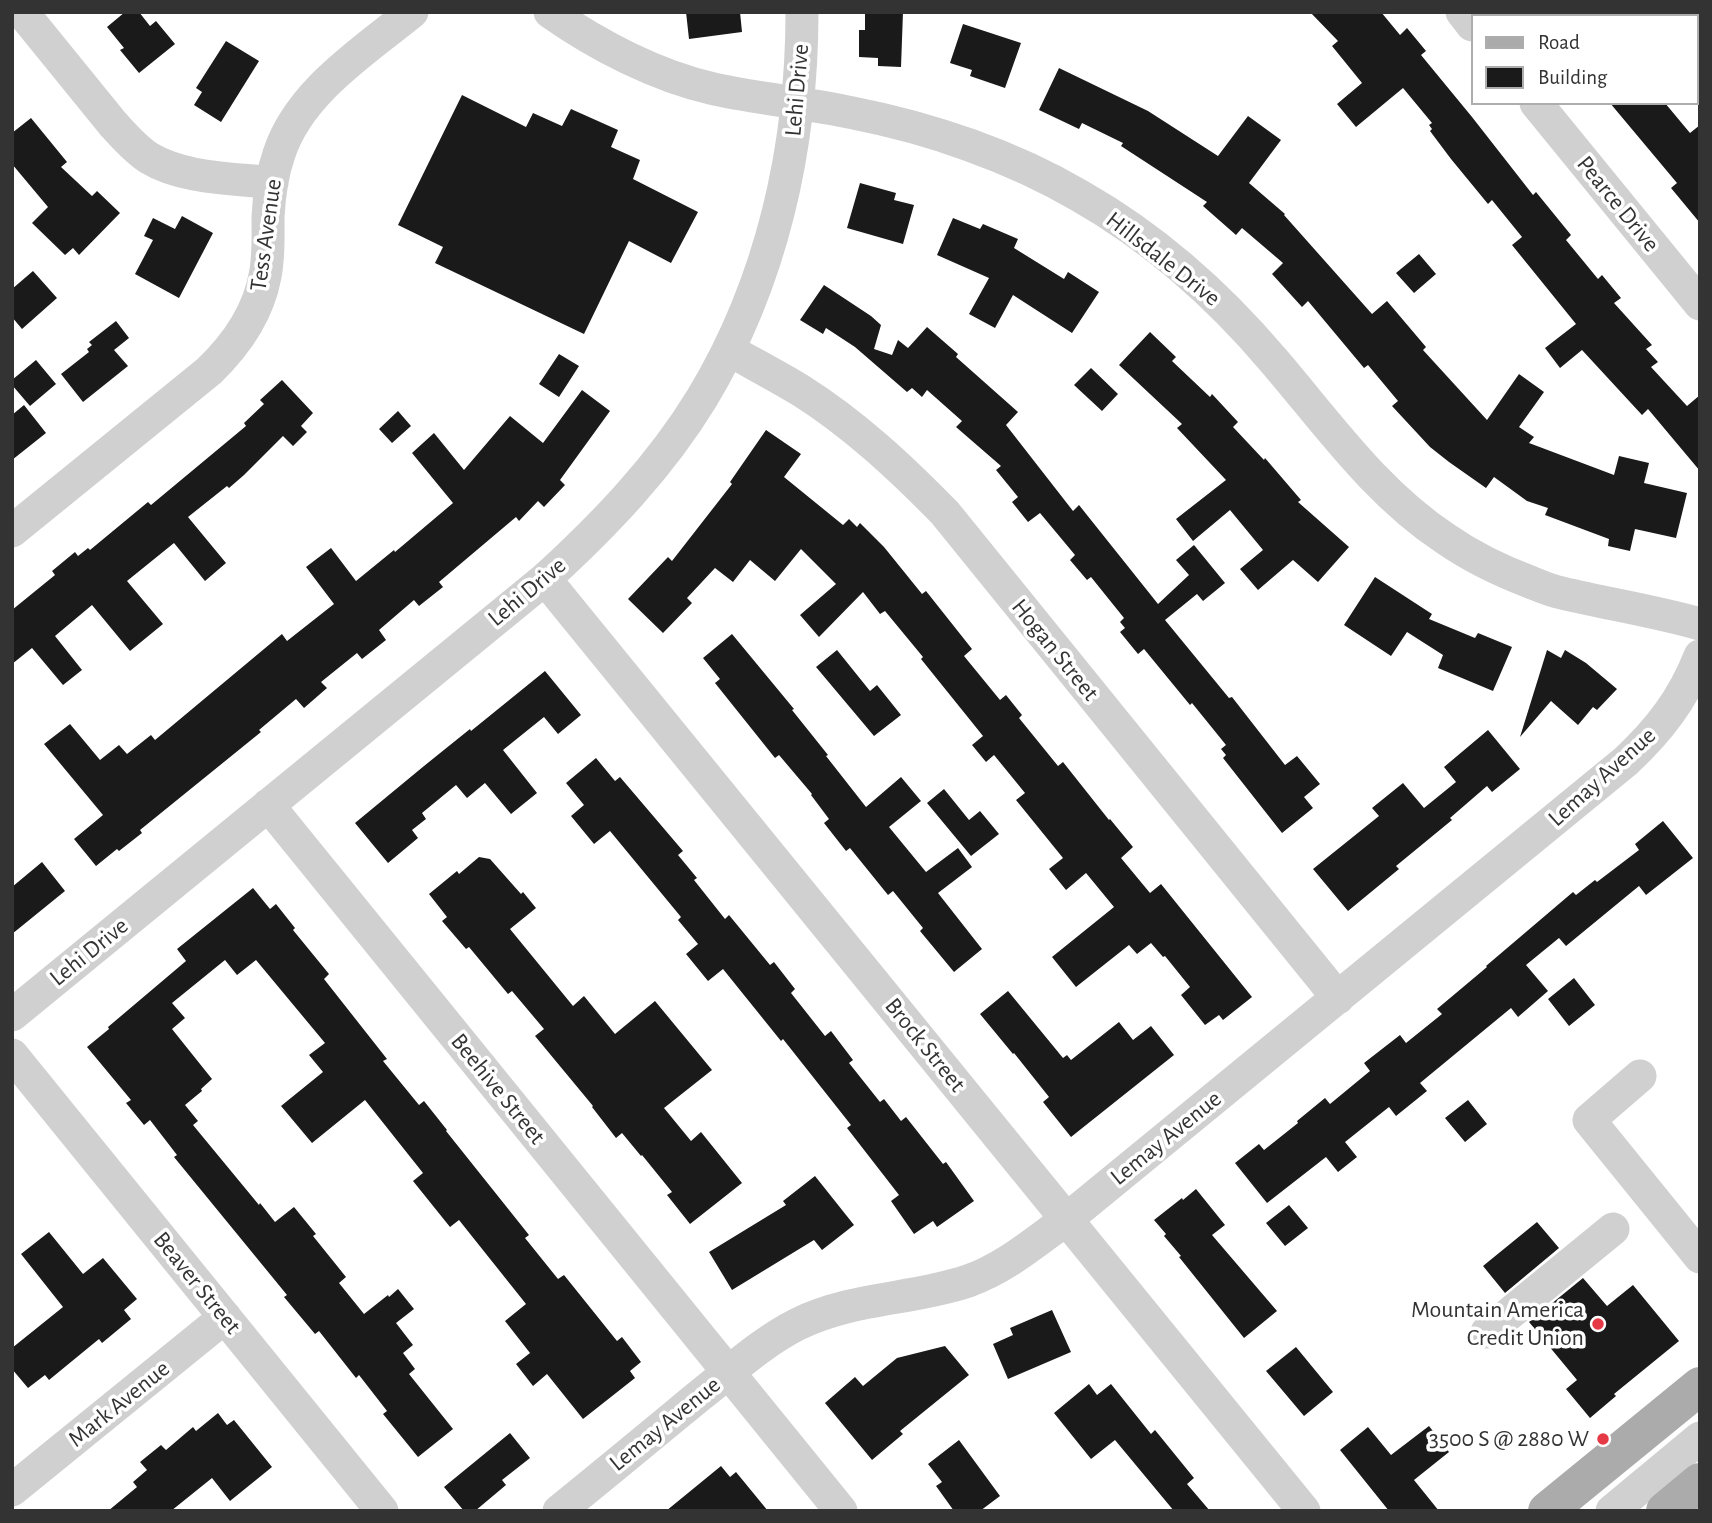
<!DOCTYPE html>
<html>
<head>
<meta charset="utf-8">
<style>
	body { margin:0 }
	#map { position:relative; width:1712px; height:1523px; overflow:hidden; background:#fff; font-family:"Alegreya Sans",sans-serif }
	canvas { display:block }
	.frame { position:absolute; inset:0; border:14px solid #333; pointer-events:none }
	.legend { position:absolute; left:1471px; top:14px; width:228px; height:91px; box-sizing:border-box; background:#fff; border:2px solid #adadad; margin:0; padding:9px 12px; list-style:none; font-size:21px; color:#333 }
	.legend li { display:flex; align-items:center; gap:14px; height:35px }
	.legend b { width:35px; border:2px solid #adadad }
</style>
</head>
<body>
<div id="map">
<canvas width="1712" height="1523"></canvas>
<div class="frame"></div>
<ul class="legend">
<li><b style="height:9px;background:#ababab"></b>Road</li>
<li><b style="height:19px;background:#1a1a1a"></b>Building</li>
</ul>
</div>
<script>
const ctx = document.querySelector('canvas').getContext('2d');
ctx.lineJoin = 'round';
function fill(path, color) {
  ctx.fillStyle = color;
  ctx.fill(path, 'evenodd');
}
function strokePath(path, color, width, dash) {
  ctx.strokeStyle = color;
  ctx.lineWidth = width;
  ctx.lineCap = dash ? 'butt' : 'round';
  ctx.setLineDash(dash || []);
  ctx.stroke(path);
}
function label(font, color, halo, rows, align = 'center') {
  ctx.font = font + ' "Alegreya Sans",sans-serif';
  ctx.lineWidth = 7;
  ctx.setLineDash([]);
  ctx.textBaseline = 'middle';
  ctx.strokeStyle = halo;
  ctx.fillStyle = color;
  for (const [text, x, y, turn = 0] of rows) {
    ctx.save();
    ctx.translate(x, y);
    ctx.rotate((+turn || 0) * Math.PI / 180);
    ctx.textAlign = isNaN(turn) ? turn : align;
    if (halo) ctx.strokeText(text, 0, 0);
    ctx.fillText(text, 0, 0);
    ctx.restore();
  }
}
fill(new Path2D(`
	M125 12H139L150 26 156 21 175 44 139 73 120 50 124 48 107 27Z
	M686 12H740L742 32 689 39Z
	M865 12H903L901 67 878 66V58L859 57V30H865Z
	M1310 12H1381L1400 35 1407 28 1426 51 1421 55 1472 117 1533 195 1536 192 1571 235 1566 240 1598 279 1602 275 1621 298 1614 303 1652 345 1646 349 1658 362 1651 367 1687 406 1700 395V471L1648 409 1642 415 1582 350 1560 368 1545 348 1576 324 1512 245 1522 237 1492 200 1488 204 1451 159 1430 131 1432 129 1429 125 1432 123 1403 88 1356 127 1337 104 1362 83 1332 46 1338 41Z
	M963 24 1021 43 1005 88 970 76 972 70 950 63Z
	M226 41 259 61 221 122 194 105 202 92 196 88Z
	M1059 68 1148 111 1218 156 1248 116 1281 140 1249 183 1285 214 1284 215 1372 314 1387 301 1426 347 1423 350 1487 420 1519 374 1544 392 1519 427 1534 437 1529 443 1614 475 1619 456 1649 463 1644 483 1687 493 1676 538 1635 529 1630 551 1608 546 1609 539 1545 515 1548 508 1527 501 1494 477 1486 488 1449 462 1430 447 1392 406 1398 401 1368 365 1364 368 1308 301 1302 307 1272 274 1283 263 1242 228 1236 235 1203 206 1207 202 1121 146 1123 143 1082 123 1079 129 1039 110Z
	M462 95 526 127 533 113 562 126 571 109 618 130 611 147 640 160 633 179 698 212 671 263 629 241 584 334 435 263 443 247 398 225Z
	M1610 103H1665L1690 133 1700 125V223L1671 188 1677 183Z
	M31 118 67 162 61 167 92 196 97 191 120 213 79 255 73 248 65 255 32 223 48 207 12 164V133Z
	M860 183 896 193 894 200 914 205 903 244 847 228Z
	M182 216 213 233 179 298 135 274 153 240 144 236 153 218 175 229Z
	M953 218 980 229 983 224 1018 239 1014 248 1064 279 1068 272 1099 292 1072 333 1013 295 995 328 969 314 989 278 937 255Z
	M1419 254 1436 274 1414 293 1396 273Z
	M33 271 57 298 22 329 12 317V289Z
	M824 285 871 316 881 325 874 349 892 355 898 340 908 348 927 327 958 354 956 357 1018 412 1006 425 1073 511 1079 505 1158 604 1189 575 1176 560 1194 545 1225 583 1203 601 1197 594 1165 620 1229 698 1232 697 1285 765 1297 756 1320 784 1304 797 1313 808 1282 833 1223 758 1226 755 1221 749 1226 745 1192 703 1190 705 1144 649 1138 654 1120 632 1125 628 1120 622 1124 618 1091 577 1087 580 1070 560 1075 555 1040 513 1028 522 1012 502 1018 497 996 470 1001 466 956 427 962 421 927 390 922 397 912 388 907 392 855 347 826 328 823 334 800 320Z
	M116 321 129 338 114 350 128 366 83 402 61 374 89 352 87 349 92 345 89 342Z
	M1150 332 1176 357 1172 361 1210 397 1212 394 1238 422 1233 427 1264 460 1265 458 1301 500 1298 502 1349 547 1318 582 1293 560 1258 590 1240 569 1263 550 1230 510 1193 541 1176 519 1226 480 1177 428 1182 424 1119 365Z
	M559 354 579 366 559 397 539 384Z
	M36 360 56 384 30 406 12 385V380Z
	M1091 368 1118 394 1102 411 1074 385Z
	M282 380 313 413 301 426 307 432 293 446 283 436 244 475 229 488 227 486 188 517 226 563 205 581 174 543 127 581 163 624 130 651 92 605 55 636 82 670 63 685 32 648 12 664V610L55 575 52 571 75 552 78 556 88 548 90 550 148 502 151 505 246 426 244 423 264 404 260 400Z
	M582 390 610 411 560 480 565 485 544 507 538 501 519 521 516 517 439 582 443 587 419 606 414 600 379 630 386 640 362 659 357 653 321 682 327 688 304 708 296 699 259 730 261 732 140 830 142 833 119 851 117 849 96 866 74 839 103 815 44 744 70 724 100 760 119 745 127 754 151 735 155 740 282 634 287 641 334 604 306 567 331 548 356 581 394 550 395 552 453 503 412 453 434 433 464 470 510 416 543 443Z
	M24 405 46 433 12 460V415Z
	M398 411 411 426 392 443 379 429Z
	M766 430 801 454 784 477 843 525 849 519 857 527 860 523 884 547 922 594 926 591 972 649 964 656 1000 700 1006 695 1022 715 1019 718 1058 766 1063 762 1109 820 1110 819 1133 847 1121 858 1150 893 1161 884 1252 997 1223 1020 1219 1015 1205 1025 1181 995 1190 987 1165 956 1163 957 1151 943 1137 954 1129 945 1076 987 1052 957 1114 907 1086 873 1066 890 1049 869 1063 858 1016 800 1025 793 994 755 986 762 972 745 983 736 921 659 923 657 885 611 880 614 863 592 819 637 800 615 836 584 801 549 775 581 750 560 733 582 715 568 687 598 692 603 663 633 628 599 668 557 672 561 732 484 730 482Z
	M1375 577 1432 614 1429 619 1475 638 1478 633 1512 647 1493 691 1438 668 1443 655 1407 632 1391 656 1344 625Z
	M732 634 794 709 792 710 828 755 826 756 866 807 901 777 921 801 889 827 926 872 958 848 972 867 938 893 982 949 954 972 920 931 923 928 893 891 888 895 850 848 846 851 824 823 829 819 811 795 812 794 779 755 775 758 715 683 720 679 703 658Z
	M837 650 870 691 877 685 901 715 874 736 816 667Z
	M1547 650 1561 658 1565 650 1586 663 1617 689 1597 710 1593 707 1578 725 1551 701 1520 737Z
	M545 671 581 715 558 734 544 717 503 750 537 793 511 814 485 783 467 798 456 785 422 813 426 819 412 830 418 838 388 863 355 823 424 766 470 729 471 731Z
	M1488 730 1520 769 1492 792 1487 786 1450 818 1452 820 1396 866 1399 869 1348 911 1313 869 1379 816 1372 808 1403 783 1424 808 1456 782 1444 767Z
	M596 758 615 781 620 777 683 851 678 855 697 878 694 880 725 919 729 915 770 965 774 962 795 989 791 993 825 1036 831 1031 853 1060 849 1063 880 1102 884 1099 901 1121 906 1117 943 1164 946 1162 974 1201 937 1227 933 1221 914 1234 891 1201 899 1195 847 1128 851 1125 783 1039 781 1041 723 969 708 981 686 954 698 944 678 920 681 917 610 831 594 844 571 816 584 805 566 783Z
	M944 789 969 820 980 811 999 834 971 856 927 803Z
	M1663 821 1693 858 1646 895 1639 886 1566 946 1559 938 1526 965 1548 991 1518 1017 1511 1008 1420 1083 1427 1091 1396 1116 1389 1107 1345 1142 1357 1157 1338 1172 1326 1157 1267 1203 1235 1163 1259 1144 1264 1150 1298 1123 1297 1121 1325 1098 1330 1104 1370 1071 1364 1063 1400 1035 1406 1043 1442 1014 1437 1009 1487 967 1486 966 1573 892 1576 895 1595 880 1597 882 1639 850 1635 844Z
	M479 857 490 859 521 894 523 892 536 908 510 929 573 1006 584 996 615 1034 655 1001 712 1070 664 1108 691 1141 701 1132 742 1183 690 1224 667 1195 672 1192 642 1155 641 1156 622 1133 616 1138 592 1107 593 1106 535 1036 544 1029 512 991 508 994 469 947 466 949 442 921 447 917 429 894 457 871 459 874Z
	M42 862 65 891 12 934V887Z
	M253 888 270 909 276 904 295 928 293 930 329 974 324 979 387 1059 383 1061 419 1105 424 1101 447 1130 446 1131 529 1235 525 1238 558 1279 564 1275 617 1341 622 1337 641 1362 630 1371 635 1378 583 1419 547 1374 533 1386 516 1364 530 1353 505 1321 526 1304 459 1220 450 1227 413 1181 423 1173 365 1100 312 1143 281 1106 323 1072 309 1055 325 1043 256 960 237 975 225 960 172 1003 185 1018 172 1029 212 1079 201 1089 202 1091 185 1105 198 1121 193 1125 259 1205 260 1203 275 1222 294 1207 316 1234 313 1236 346 1277 339 1283 364 1314 388 1295 389 1297 398 1289 414 1309 396 1323 413 1345 403 1353 415 1369 409 1374 453 1429 418 1457 383 1414 387 1411 359 1375 356 1378 319 1331 315 1334 284 1297 287 1295 174 1157 177 1155 150 1120 144 1125 126 1103 131 1100 87 1047 109 1029 108 1027 186 961 177 949Z
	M1574 978 1595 1005 1569 1026 1548 999Z
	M1008 991 1063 1058 1067 1055 1071 1060 1119 1022 1133 1040 1151 1026 1174 1055 1071 1137 1043 1102 1049 1097 1014 1053 1013 1054 980 1014Z
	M1468 1100 1487 1124 1465 1142 1445 1118Z
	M815 1176 854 1225 822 1250 814 1240 732 1290 709 1252 786 1205 783 1201Z
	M1196 1189 1225 1225 1212 1235 1277 1311 1244 1338 1179 1257 1181 1256 1164 1236 1166 1234 1154 1220 1182 1198 1183 1200Z
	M1289 1205 1308 1228 1285 1246 1266 1223Z
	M1537 1222 1559 1248 1505 1293 1483 1266Z
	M49 1232 83 1274 103 1258 137 1299 124 1310 131 1319 102 1343 99 1339 49 1380 45 1375 28 1388 12 1369V1348L63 1307 21 1254Z
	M1583 1278 1607 1306 1633 1285 1679 1341 1614 1394 1616 1396 1590 1418 1566 1389 1577 1380 1529 1322Z
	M1052 1310 1071 1352 1008 1379 993 1344 1013 1335 1010 1328Z
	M945 1346 969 1375 900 1431 903 1434 872 1460 825 1403 855 1377 863 1386 897 1358Z
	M1296 1347 1333 1392 1304 1416 1266 1371Z
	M1089 1384 1097 1395 1111 1384 1151 1434 1155 1430 1194 1478 1187 1484 1210 1511H1174L1115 1440 1091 1459 1054 1413Z
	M218 1413 227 1425 234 1420 272 1467 230 1501 212 1478 171 1511H108L137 1487 133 1482 147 1470 140 1462 161 1445 166 1450 193 1427 196 1431Z
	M1429 1426 1449 1452 1414 1480 1439 1511H1389L1340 1450 1368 1427 1391 1455Z
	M510 1433 530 1458 502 1480 506 1485 475 1511H464L444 1487Z
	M959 1440 1000 1496 980 1511H954L936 1486 942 1482 928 1464Z
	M721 1466 730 1477 736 1472 768 1511H666Z`), '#1a1a1a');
strokePath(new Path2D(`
	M22 12 113 124C124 136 135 149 149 158 184 179 233 178 272 183
	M550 12C597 45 656 76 714 89 760 99 807 103 853 113 930 128 1012 156 1080 196 1154 238 1219 296 1274 361 1328 424 1376 493 1446 539 1472 557 1501 571 1530 582 1540 586 1551 591 1562 593 1608 604 1654 611 1700 624
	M1462 12 1472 25
	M1536 103 1700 304
	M729 350C752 363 777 376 800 390 854 424 901 468 945 513L1338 998
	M12 531 209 371C236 345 258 314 265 276 269 257 268 237 268 217 269 197 272 174 279 154 299 92 364 51 412 12
	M545 579 1304 1511
	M268 805 841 1511
	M12 1015 545 579C604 525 660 467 702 398 772 282 802 147 802 12
	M12 1055 382 1511
	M1640 1076 1589 1120 1700 1257
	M1487 1332 1613 1229
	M12 1490 225 1317
	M559 1511C606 1473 653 1434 699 1396 731 1371 762 1342 798 1324 853 1297 912 1300 968 1281 1005 1268 1035 1242 1067 1219L1626 761C1660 729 1683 699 1700 656
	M1612 1511 1700 1438`), '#d0d0d0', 33);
strokePath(new Path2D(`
	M1547 1511 1700 1386
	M1665 1511 1700 1482`), '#ababab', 38);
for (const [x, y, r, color] of [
	[1598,1324,7,"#e63946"],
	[1603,1439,7,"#e63946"]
]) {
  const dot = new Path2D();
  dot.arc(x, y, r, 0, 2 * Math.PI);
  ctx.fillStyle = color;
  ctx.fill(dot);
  strokePath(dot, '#fff', 2.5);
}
label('24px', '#333', '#fff', [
	["Lehi Drive",797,90,-85],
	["Pearce Drive",1618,204,51],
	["Tess Avenue",266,235,-82],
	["Hillsdale Drive",1163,259,38],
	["Lehi Drive",527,592,-40],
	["Hogan Street",1055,650,51],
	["Lemay Avenue",1602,777,-42],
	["Lehi Drive",89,952,-39],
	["Brock Street",925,1045,51],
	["Beehive Street",498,1089,51],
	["Lemay Avenue",1166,1138,-39],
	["Beaver Street",197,1283,51],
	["Mark Avenue",119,1404,-39],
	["Lemay Avenue",665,1424,-39]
]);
label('24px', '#333', '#fff', [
	["Mountain America",1584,1310],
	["Credit Union",1584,1338],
	["3500 S @ 2880 W",1589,1439]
], 'right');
</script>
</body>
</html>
